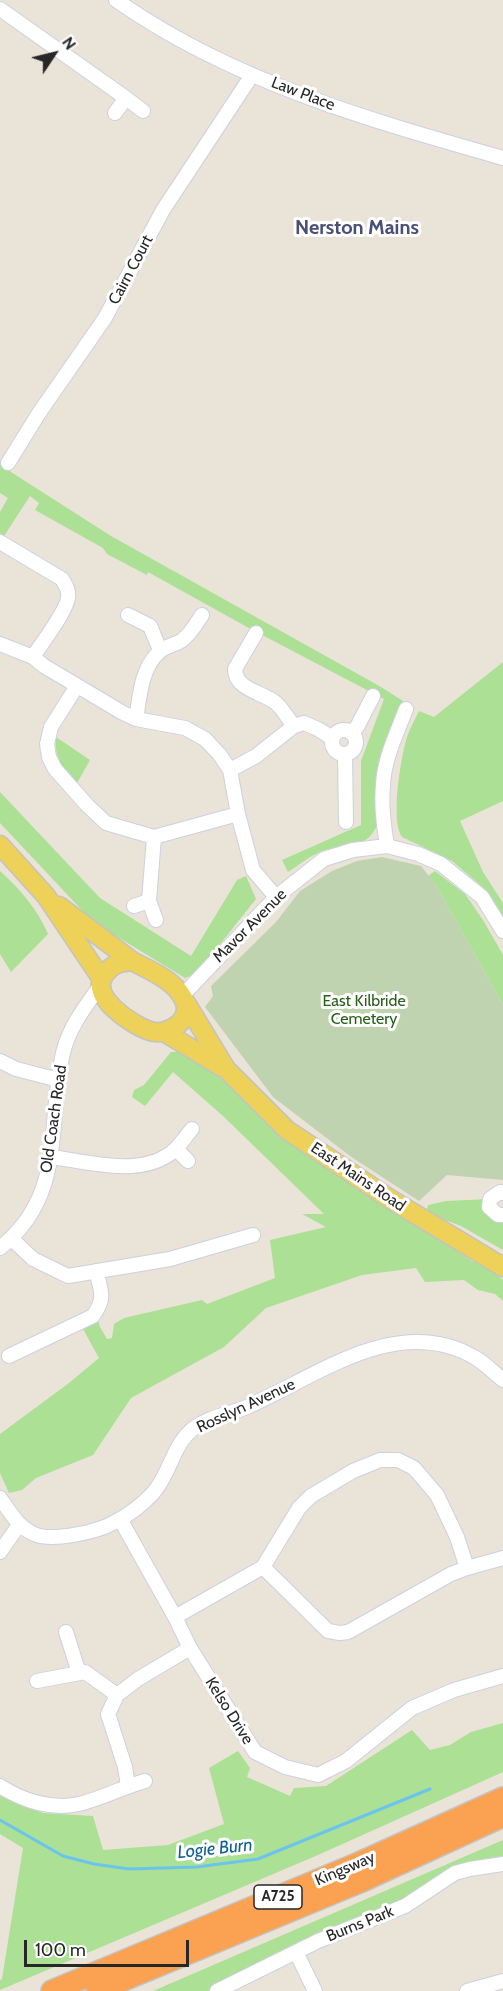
<!DOCTYPE html>
<html>
<head>
<meta charset="utf-8">
<style>
	body { margin:0 }
	#map { position:relative; width:503px; height:1991px; overflow:hidden; background:#eae3d8; font-family:Cabin,sans-serif }
	canvas { display:block }
	.north { position:absolute; left:24px; top:24px; width:60px; height:60px; -webkit-text-stroke:4px #fff; paint-order:stroke; rotate:55deg; font-size:16px; font-weight:700; line-height:24px; text-align:center; color:#272727 }
	.north::after { content:''; display:block; margin:auto; width:21px; height:27px; background:#272727; clip-path:polygon(50% 0,100% 100%,50% 72%,0 100%) }
	.scale { position:absolute; left:24px; top:1940px; width:165px; height:27px; box-sizing:border-box; border:3px solid #272727; border-top:0; padding-left:8px; font-size:18px; line-height:21px; white-space:nowrap; color:#272727; -webkit-text-stroke:4px #fff; paint-order:stroke }
</style>
</head>
<body>
<div id="map">
<canvas width="503" height="1991"></canvas>
<div class="north">N</div>
<div class="scale">100 m</div>
</div>
<script>
const ctx = document.querySelector('canvas').getContext('2d');
ctx.lineJoin = 'round';
function fill(path, color) {
  ctx.fillStyle = color;
  ctx.fill(path, 'evenodd');
}
function strokePath(path, color, width, dash) {
  ctx.strokeStyle = color;
  ctx.lineWidth = width;
  ctx.lineCap = dash ? 'butt' : 'round';
  ctx.setLineDash(dash || []);
  ctx.stroke(path);
}
function label(font, color, halo, rows, align = 'center') {
  ctx.font = font + ' Cabin,sans-serif';
  ctx.lineWidth = 6;
  ctx.setLineDash([]);
  ctx.textBaseline = 'middle';
  ctx.strokeStyle = halo;
  ctx.fillStyle = color;
  for (const [text, x, y, turn = 0] of rows) {
    ctx.save();
    ctx.translate(x, y);
    ctx.rotate((+turn || 0) * Math.PI / 180);
    ctx.textAlign = isNaN(turn) ? turn : align;
    if (halo) ctx.strokeText(text, 0, 0);
    ctx.fillText(text, 0, 0);
    ctx.restore();
  }
}
fill(new Path2D(`
	M0 465 111 536 381 687 403 701 392 726 379 821C367 851 350 843 325 850 312 854 299 865 288 872L282 860 361 825V761L384 699 247 627 148 572 147 575 107 554 103 548 35 510 39 503 30 496 4 536 0 533V512L8 498 0 493Z
	M503 662V801L460 821 483 872 503 903V916L485 889 452 861 402 837C390 820 401 757 407 737 410 728 415 719 419 711L434 717Z
	M56 737 90 760 76 785C63 769 54 759 56 737Z
	M0 792 100 898 191 956 237 880 246 876 256 899 197 973 185 978 93 922 0 823Z
	M0 871C20 889 38 910 48 934L11 972 0 954Z
	M435 871 465 894 483 920 503 955V1005L436 885 428 876Z
	M171 1052H181L208 1069 238 1091 309 1155 472 1261 490 1268 503 1280V1301L495 1294 478 1290 464 1280 425 1282 416 1268 362 1275 266 1308 224 1347 131 1398 93 1455 36 1478 22 1490 9 1493 0 1473V1434L69 1383 99 1358 83 1329V1325L97 1318 100 1327 107 1339 112 1338 114 1324 124 1318 202 1300 207 1304 275 1278 270 1240 326 1227 302 1214H324L223 1116 173 1072 145 1106 132 1097 134 1090 144 1085Z
	M490 1199 493 1218 503 1222V1250L461 1226 440 1218 427 1210 428 1205 446 1201Z
	M503 1723V1772L318 1855 0 1990V1980L2 1979 23 1848 0 1834V1796L43 1813 93 1816 103 1850 168 1845 224 1824 209 1768 238 1751 250 1768 247 1777 290 1796 294 1788 326 1786 412 1730 430 1750 450 1745 471 1732Z
	M503 1840V1860L423 1891 294 1948 208 1991H153Z`), '#abe095');
fill(new Path2D(`
	M382 857 421 866 436 885 503 1005V1180L447 1175 419 1201 350 1156 273 1097 205 1007 213 996 211 986 276 922 300 891 332 871 357 861Z`), '#c0d3b0');
strokePath(new Path2D(`
	M0 1820 63 1856 94 1864 129 1869 197 1867 258 1859 430 1789`), '#6bc4ec', 3);
const minor = new Path2D(`
	M116 0C231 81 369 120 503 158
	M0 9 126 98 115 113
	M126 98 143 111
	M8 463 39 413 105 318 163 210 252 75
	M0 542 62 579C66 586 69 590 68 598 66 612 41 644 33 657
	M128 615 150 626 160 650
	M256 633 235 669C235 690 263 692 276 703 283 709 288 719 294 726
	M0 644 33 657 44 666 123 713 136 719 185 728 205 739 220 755 230 770 238 814 253 870 276 897
	M77 686 51 727 47 744 49 757 55 769 87 805 106 823 154 837 238 814
	M136 719C140 695 141 669 159 652 165 646 174 645 181 641 190 635 196 624 202 615
	M332 742a12 12 0 1 1 24 0a12 12 0 1 1-24 0Z
	M351 733 357 727 373 696
	M345 754 346 822
	M230 770 256 756 294 726 304 723 318 729 332 738
	M154 837 149 901 156 920
	M387 846C384 826 381 806 383 785 384 759 397 733 406 709
	M134 906 149 901
	M182 996 276 897 324 859 353 850 387 846 418 854 441 864 482 897 503 931
	M0 1061 16 1069 59 1080
	M176 1149 188 1161
	M52 1157C88 1162 139 1177 171 1153 179 1147 185 1137 192 1129
	M503 1193 500 1192 490 1199 489 1207 498 1215H503
	M12 1239 33 1259 68 1276 170 1259 253 1235
	M0 1248C67 1194 46 1126 63 1053 69 1027 85 1007 100 986
	M9 1356 93 1316C106 1298 101 1291 96 1271
	M0 1498C10 1512 18 1527 34 1534 51 1542 97 1532 113 1523 127 1516 143 1504 153 1493 171 1473 172 1445 194 1428 210 1416 231 1414 249 1406 317 1376 398 1313 474 1357 485 1363 494 1373 503 1380
	M120 1519 175 1617 190 1648 255 1752 285 1767 318 1775 346 1761 412 1708 454 1690 503 1676
	M0 1552 19 1525
	M263 1567 328 1631 340 1633 348 1632 451 1574 467 1568 503 1558
	M175 1617 263 1567 299 1508 311 1496 353 1471 380 1460H398L414 1468 437 1495 457 1537 467 1568
	M66 1632 79 1673
	M37 1681 85 1672 117 1695
	M0 1786C23 1801 52 1810 79 1804 101 1799 123 1787 145 1781
	M128 1786 125 1767 108 1714 117 1695 138 1679 190 1648
	M296 1952 315 1991
	M217 1991 318 1941 405 1906 455 1873 470 1869 503 1864
	M467 1991 503 1981`);
const major = new Path2D(`
	M0 845 46 896 101 978
	M59 906 132 961
	M132 961C149 970 174 980 183 998 195 1019 168 1037 150 1031 132 1025 87 996 105 974 112 964 120 962 132 961Z
	M186 1003 226 1069 287 1130 390 1199 503 1267
	M164 1032 222 1067`);
const highway = new Path2D(`
	M52 1991 359 1863 503 1798
	M97 1991 362 1881 503 1816`);
strokePath(minor, '#ced0e0', 16);
strokePath(major, '#c3c3c3', 21);
strokePath(highway, '#c3c3c3', 24);
strokePath(minor, '#fff', 14);
strokePath(major, '#edd159', 18);
strokePath(highway, '#fba252', 21);
for (const [x, y, w] of [
	[278,1897,48]
]) {
  const box = new Path2D();
  box.roundRect(x - w / 2, y - 12, w, 24, 4.5);
  ctx.fillStyle = '#fff';
  ctx.fill(box);
  strokePath(box, '#272727', 1.5);
}
label('bold 15px', '#272727', null, [
	["A725",278,1897]
]);
label('16px', '#272727', '#fff', [
	["Law Place",303,94,21],
	["Cairn Court",131,270,-62],
	["Mavor Avenue",250,926,-45],
	["Old Coach Road",54,1119,-82],
	["East Mains Road",358,1177,34],
	["Rosslyn Avenue",246,1406,-25],
	["Kelso Drive",229,1711,58],
	["Kingsway",345,1869,-23],
	["Burns Park",360,1924,-22]
]);
label('16px', '#26611a', '#fff', [
	["East Kilbride",364,1001],
	["Cemetery",364,1019]
]);
label('italic 18px', '#0f6093', '#fff', [
	["Logie Burn",215,1849,-6]
]);
label('bold 20px', '#494f76', '#fff', [
	["Nerston Mains",357,228]
]);
</script>
</body>
</html>
